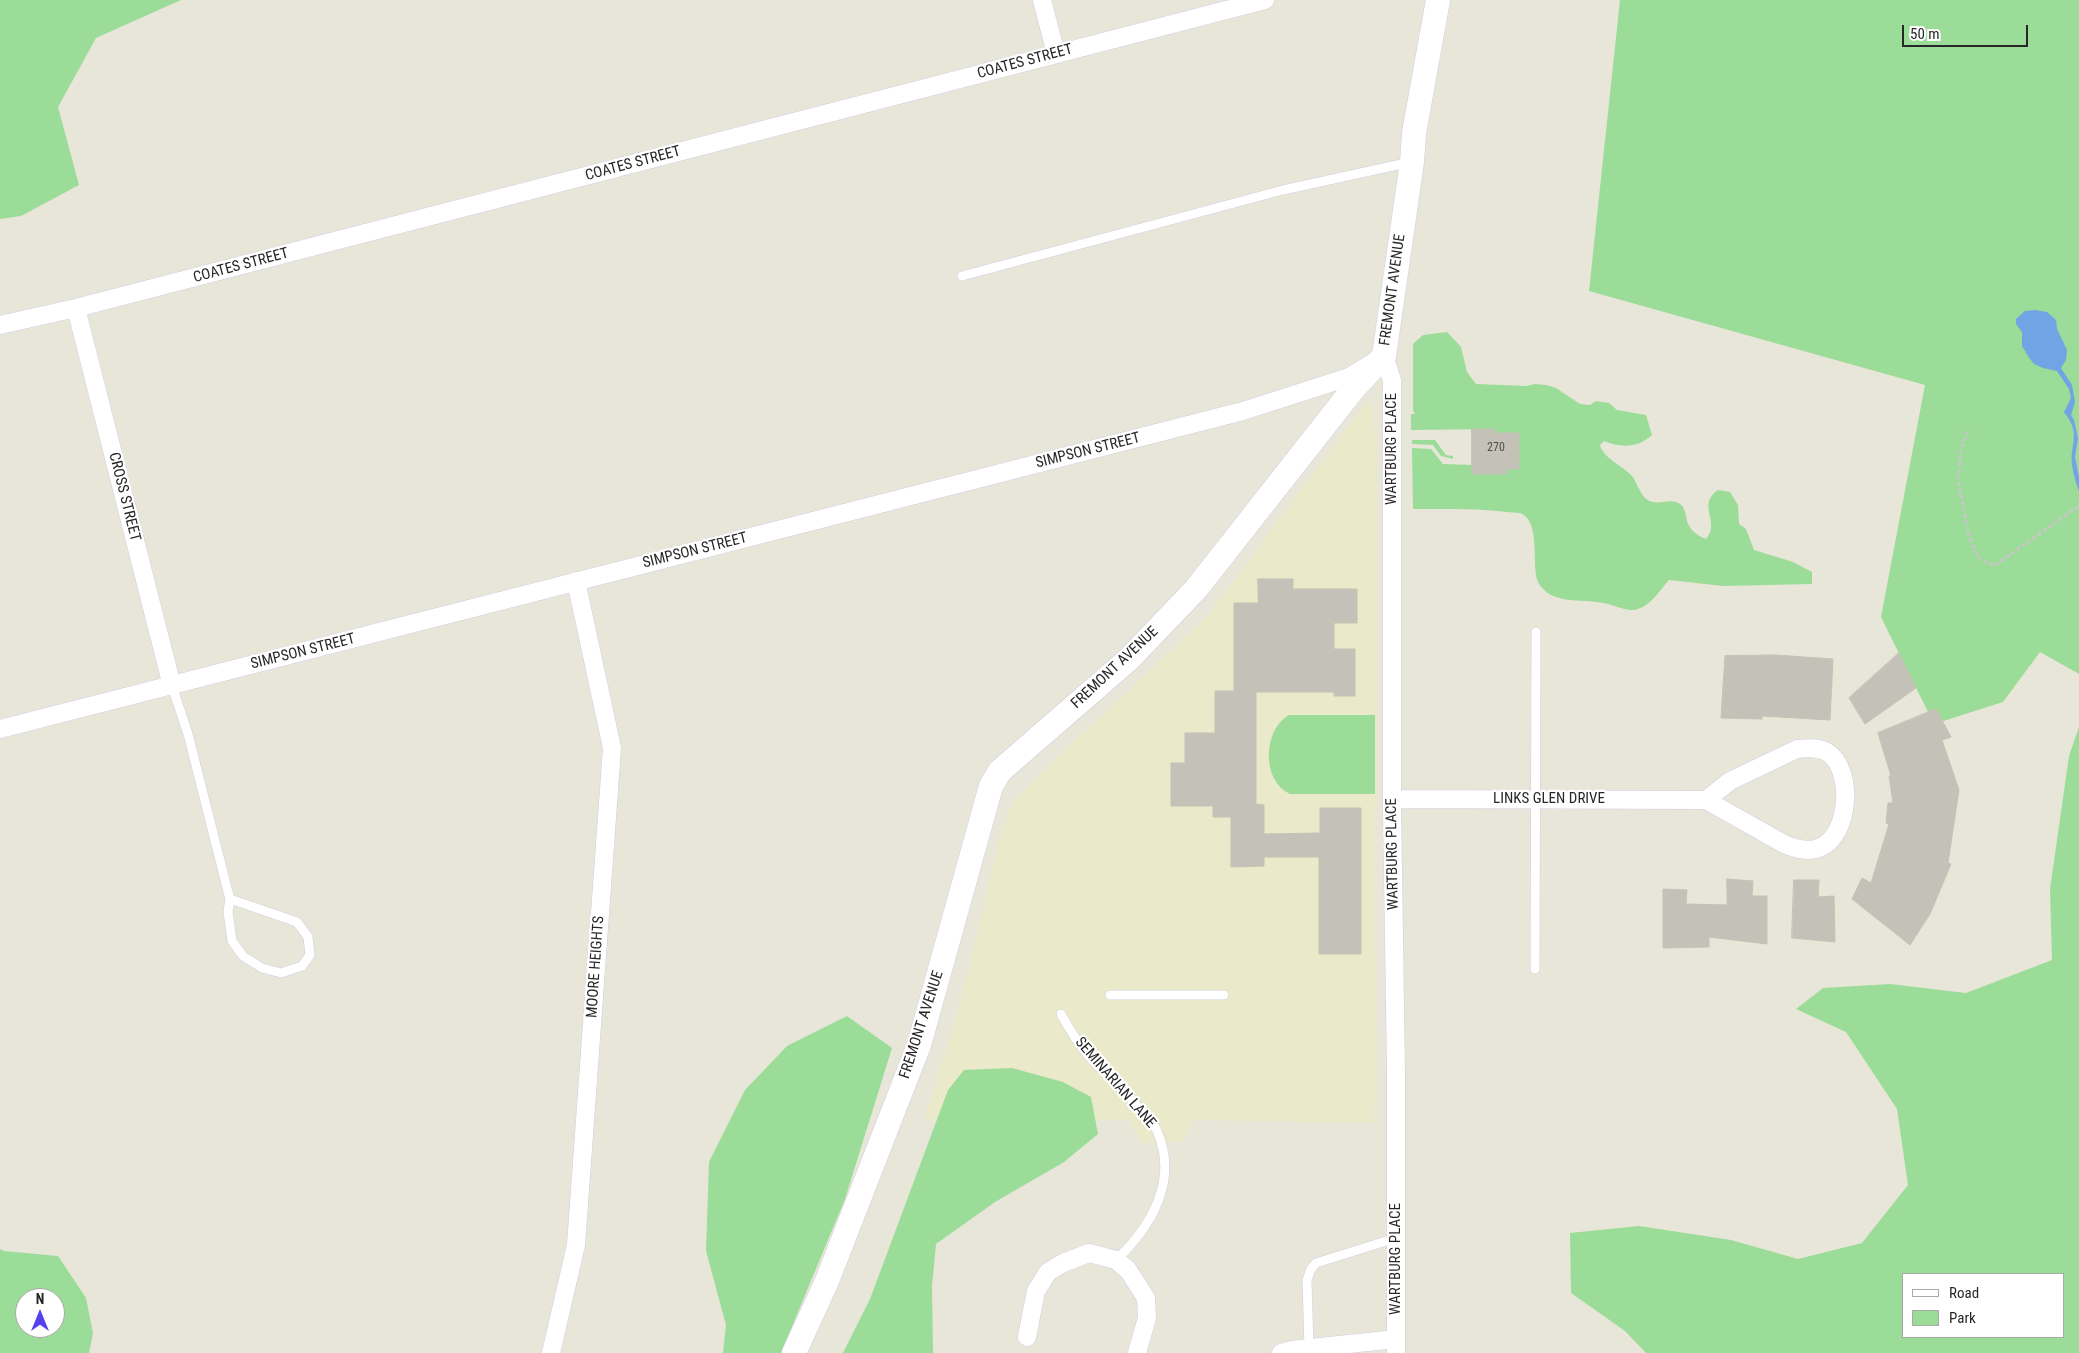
<!DOCTYPE html>
<html>
<head>
<meta charset="utf-8">
<style>
	body { margin:0 }
	#map { position:relative; width:2079px; height:1353px; overflow:hidden; background:#e8e6d9; font-family:"Roboto Condensed",sans-serif }
	canvas { display:block }
	.legend { position:absolute; left:1902px; top:1273px; width:162px; height:65px; box-sizing:border-box; background:#fff; border:1px solid #a9a9a9; margin:0; padding:6px 9px; list-style:none; font-size:15px; color:#272727 }
	.legend li { display:flex; align-items:center; gap:10px; height:25px }
	.legend b { width:25px; border:1px solid #a9a9a9 }
	.north { position:absolute; left:15px; top:1288px; width:50px; height:50px; box-sizing:border-box; background:#fff; border:1px solid #a9a9a9; border-radius:50%; rotate:0deg; font-size:14px; font-weight:700; line-height:20px; text-align:center; color:#272727 }
	.north::after { content:''; display:block; margin:auto; width:18px; height:22px; background:#5542ec; clip-path:polygon(50% 0,100% 100%,50% 72%,0 100%) }
	.scale { position:absolute; left:1902px; top:25px; width:126px; height:22px; box-sizing:border-box; border:2px solid #272727; border-top:0; padding-left:6px; font-size:15px; line-height:18px; white-space:nowrap; color:#272727; -webkit-text-stroke:4px #fff; paint-order:stroke }
</style>
</head>
<body>
<div id="map">
<canvas width="2079" height="1353"></canvas>
<ul class="legend">
<li><b style="height:6px;background:#fff"></b>Road</li>
<li><b style="height:14px;background:#9bdc98"></b>Park</li>
</ul>
<div class="north">N</div>
<div class="scale">50 m</div>
</div>
<script>
const ctx = document.querySelector('canvas').getContext('2d');
ctx.lineJoin = 'round';
function fill(path, color) {
  ctx.fillStyle = color;
  ctx.fill(path, 'evenodd');
}
function strokePath(path, color, width, dash) {
  ctx.strokeStyle = color;
  ctx.lineWidth = width;
  ctx.lineCap = dash ? 'butt' : 'round';
  ctx.setLineDash(dash || []);
  ctx.stroke(path);
}
function label(font, color, halo, rows, align = 'center') {
  ctx.font = font + ' "Roboto Condensed",sans-serif';
  ctx.lineWidth = 4.5;
  ctx.setLineDash([]);
  ctx.textBaseline = 'middle';
  ctx.strokeStyle = halo;
  ctx.fillStyle = color;
  for (const [text, x, y, turn = 0] of rows) {
    ctx.save();
    ctx.translate(x, y);
    ctx.rotate((+turn || 0) * Math.PI / 180);
    ctx.textAlign = isNaN(turn) ? turn : align;
    if (halo) ctx.strokeText(text, 0, 0);
    ctx.fillText(text, 0, 0);
    ctx.restore();
  }
}
fill(new Path2D(`
	M1372 401 1375 432 1376 538 1375 1123 1194 1120 1182 1142 1142 1143 1129 1120 924 1119 951 1034 973 952 1001 831 1013 802 1053 761 1206 618 1349 425 1368 402Z`), '#eae9c9');
fill(new Path2D(`
	M0 0H181L96 38 58 107 79 185 21 216 0 219Z
	M1620 0H2079V674L2040 652 2003 702 1934 724 1881 617 1925 385 1589 291Z
	M1447 332 1461 347 1467 372 1476 384 1526 386 1535 384 1546 385 1556 388 1580 404 1590 405 1596 401 1609 403 1617 410 1646 415 1652 435C1638 448 1621 448 1604 441L1600 445C1603 458 1623 466 1632 476 1639 485 1640 499 1653 502 1662 504 1671 498 1680 504 1691 512 1679 528 1706 539 1721 522 1696 505 1718 490L1730 492 1738 505 1739 524 1746 529 1754 550 1793 562 1812 572V584L1723 586 1669 580C1659 591 1650 608 1633 610 1625 611 1612 604 1603 603 1582 598 1551 606 1538 582 1531 568 1541 523 1522 514 1519 512 1512 513 1507 512 1476 508 1444 509 1413 509L1412 448 1431 449 1443 464 1472 465V474H1506L1507 469H1519V433H1495V429L1411 430V414H1415L1413 410V344L1423 335Z
	M1412 440H1435L1446 455 1453 456V459L1441 456 1433 445 1412 444Z
	M1289 715H1375V794H1290C1261 781 1263 729 1289 715Z
	M2079 727V1353H1646L1625 1331 1571 1293 1570 1233 1639 1226 1731 1240 1798 1259 1862 1243 1908 1185 1897 1109 1846 1032 1796 1009 1823 988 1890 984 1966 993 2052 960 2050 889 2069 756ZM2063 1274V1337H1903V1274Z
	M847 1016 892 1048 845 1199 781 1353H723L726 1325 706 1251 709 1162 745 1090 787 1046Z
	M1012 1068 1063 1082 1091 1097 1098 1134 1064 1162 995 1202 936 1244 932 1286 933 1353H843L870 1299 948 1090 964 1070Z
	M0 1249 4 1251 58 1256 86 1298 93 1333 89 1353H0ZM25 1298H55V1328H25Z`), '#9bdc98');
fill(new Path2D(`
	M2035 310 2047 312 2056 320 2057 329 2067 350 2066 360 2061 368 2072 385 2075 402 2071 415 2074 420 2078 438 2075 457 2079 477V491C2075 481 2070 463 2072 452 2075 434 2076 428 2064 412L2071 398 2069 389 2057 371 2043 368 2034 364 2030 359 2022 346V332L2016 324V319L2025 311Z`), '#71a4e5');
const building = new Path2D(`
	M1472 429H1495V433H1519V469H1507V474H1472Z
	M1258 579H1293V589H1357V623H1334V649H1355V696H1334V692H1256V804L1264 805V834L1320 833V808H1361V954H1319V857H1264V866L1231 867V817H1213V806H1171V763H1185V733H1215V691H1234V603H1258Z
	M1899 653 1916 688 1865 724 1849 698Z
	M1776 655 1833 659 1830 720 1762 716V719L1721 718 1725 656Z
	M1936 709 1951 737 1942 740 1959 790 1948 863 1951 864 1930 914 1910 945 1852 899 1862 878 1871 883 1889 824 1886 823 1888 803H1893L1889 776H1891L1878 733Z
	M1727 879 1753 881 1752 896H1767V944L1709 937V947L1663 948V889L1687 890 1686 904 1727 905Z
	M1794 880H1819L1818 897 1834 896 1835 942 1792 938Z`);
fill(building, '#c4c2b8');
strokePath(building, '#c3c2b3', 1);
const lane = new Path2D(`
	M962 276 1283 190 1411 162
	M172 686 188 734 226 884 230 899 228 912 232 941 243 956 262 968 281 973 302 966 310 955 308 937 297 922 230 899
	M1535 969 1536 632
	M1110 995H1224
	M1061 1014C1069 1028 1077 1043 1088 1055 1106 1076 1128 1094 1146 1116 1149 1120 1155 1125 1157 1131 1179 1180 1151 1227 1116 1260
	M1309 1348 1307 1280 1311 1269 1316 1263 1396 1238`);
const street = new Path2D(`
	M1042 0 1056 54
	M76 308 172 686
	M0 325 76 308 1265 0
	M0 729 1243 411 1349 377 1384 356 1392 380V803L1396 1073V1353
	M1392 799 1706 800 1730 781 1797 749C1807 748 1818 747 1827 752 1854 769 1850 834 1821 847 1809 853 1796 849 1784 844L1706 800
	M1027 1337 1036 1291 1048 1272 1063 1263 1089 1253 1116 1260 1128 1270 1146 1298 1147 1318 1137 1353
	M551 1353 576 1245 612 748 576 581
	M1281 1353 1292 1350 1396 1339`);
const secondary = new Path2D(`
	M794 1353 827 1281 919 1045 991 786 1000 771 1129 659 1196 589 1354 388 1384 356 1412 162 1414 133 1438 0`);
strokePath(lane, '#d0cedf', 10);
strokePath(street, '#d0cedf', 19);
strokePath(secondary, '#d0cedf', 25);
strokePath(new Path2D(`
	M1968 431 1961 449 1958 480 1969 536 1978 557 1989 564H1997L2079 506`), '#c7c7c7', 3, [4, 2.5]);
strokePath(lane, '#fff', 9);
strokePath(street, '#fff', 18);
strokePath(secondary, '#fff', 24);
label('12px', '#4e4e4b', null, [
	["270",1496,448]
]);
label('15px', '#272727', '#fff', [
	["COATES STREET",1025,62,-15],
	["COATES STREET",633,164,-15],
	["COATES STREET",241,266,-15],
	["FREMONT AVENUE",1393,290,-82],
	["WARTBURG PLACE",1392,449,-90],
	["SIMPSON STREET",1088,451,-14],
	["CROSS STREET",124,497,76],
	["SIMPSON STREET",695,551,-14],
	["SIMPSON STREET",303,652,-14],
	["FREMONT AVENUE",1115,668,-43],
	["LINKS GLEN DRIVE",1549,799],
	["WARTBURG PLACE",1393,854,-91],
	["MOORE HEIGHTS",596,967,-86],
	["FREMONT AVENUE",922,1025,-72],
	["SEMINARIAN LANE",1115,1083,49],
	["WARTBURG PLACE",1396,1259,-90]
]);
</script>
</body>
</html>
